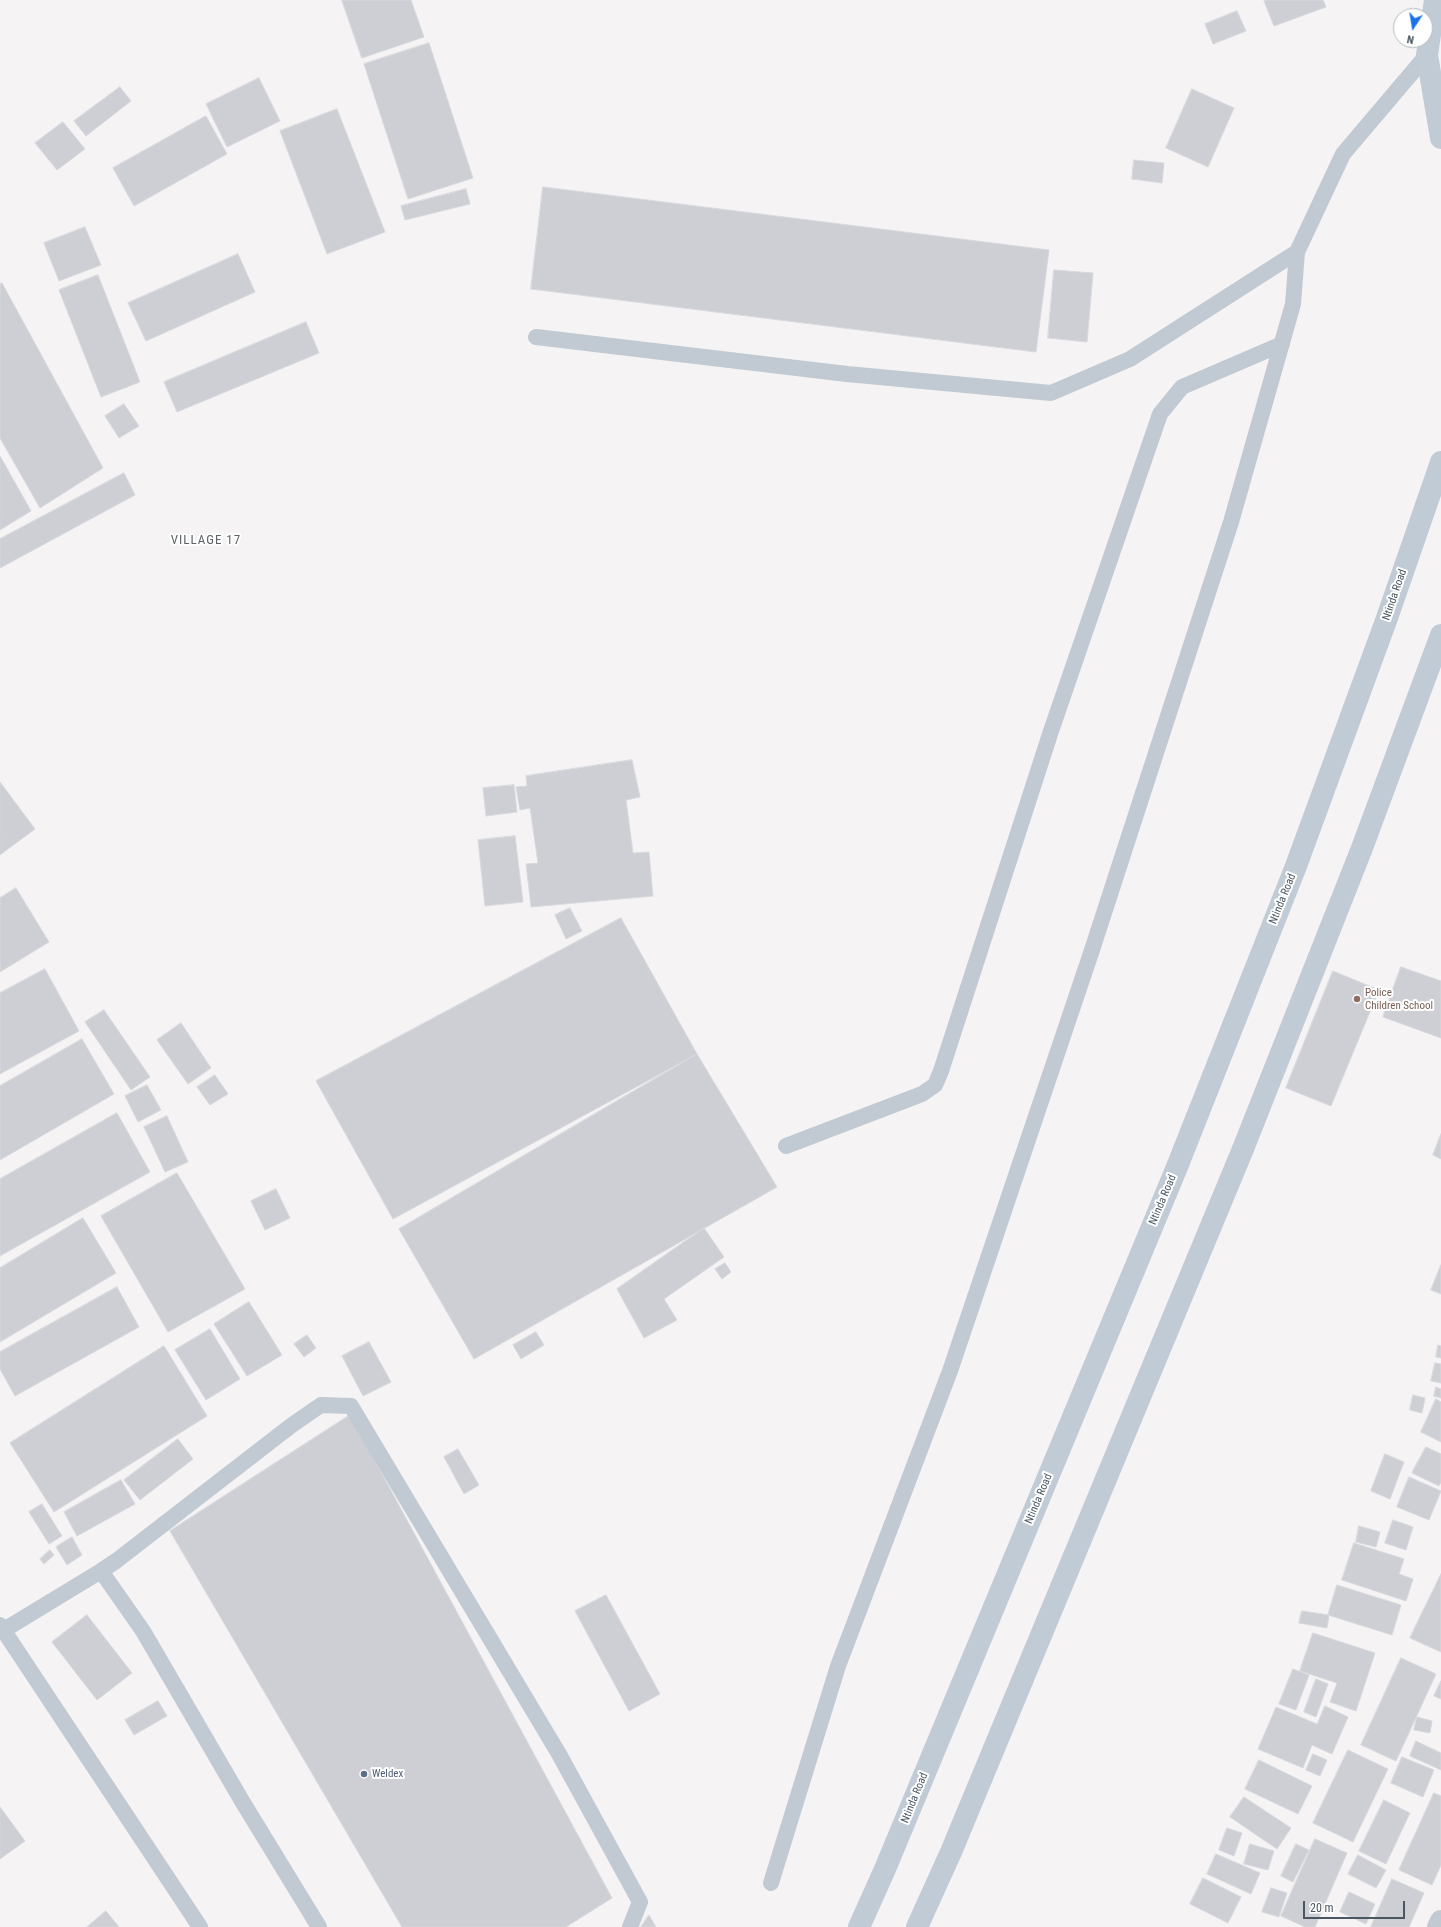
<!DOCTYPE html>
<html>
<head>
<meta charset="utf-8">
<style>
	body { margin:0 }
	#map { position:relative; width:1441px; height:1927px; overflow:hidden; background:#f5f3f3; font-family:"Roboto Condensed",sans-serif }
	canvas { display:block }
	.north { position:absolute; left:1393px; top:8px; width:40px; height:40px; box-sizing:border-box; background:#fff; border:1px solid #b7bbc0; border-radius:50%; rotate:192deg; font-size:11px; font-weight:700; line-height:16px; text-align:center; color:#4a5661 }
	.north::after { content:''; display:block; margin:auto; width:14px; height:18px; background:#1a73e8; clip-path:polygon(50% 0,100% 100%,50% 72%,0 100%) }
	.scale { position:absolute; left:1303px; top:1901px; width:102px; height:18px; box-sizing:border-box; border:2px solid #4a5661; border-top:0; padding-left:5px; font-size:12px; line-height:14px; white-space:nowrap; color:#4a5661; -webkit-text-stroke:3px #fff; paint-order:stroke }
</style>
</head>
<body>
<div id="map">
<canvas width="1441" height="1927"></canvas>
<div class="north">N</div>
<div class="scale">20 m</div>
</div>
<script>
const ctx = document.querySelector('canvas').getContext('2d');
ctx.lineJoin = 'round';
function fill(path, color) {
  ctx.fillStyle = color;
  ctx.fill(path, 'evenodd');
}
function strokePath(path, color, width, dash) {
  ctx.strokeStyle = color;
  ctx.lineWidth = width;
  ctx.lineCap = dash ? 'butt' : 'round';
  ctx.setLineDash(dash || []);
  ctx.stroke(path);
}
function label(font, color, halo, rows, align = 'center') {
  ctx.font = font + ' "Roboto Condensed",sans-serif';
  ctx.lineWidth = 4;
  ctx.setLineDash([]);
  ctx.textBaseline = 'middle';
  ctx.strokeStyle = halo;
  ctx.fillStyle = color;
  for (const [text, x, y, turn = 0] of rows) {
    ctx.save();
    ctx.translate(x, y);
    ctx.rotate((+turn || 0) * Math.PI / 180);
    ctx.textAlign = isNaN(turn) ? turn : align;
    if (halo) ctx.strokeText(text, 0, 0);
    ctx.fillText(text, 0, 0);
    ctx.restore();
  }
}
const building = new Path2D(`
	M342 0H411L424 37 362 58Z
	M1267 0H1323L1326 7 1274 26 1264 1Z
	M1237 11 1246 31 1213 44 1205 24Z
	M429 43 473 178 408 199 364 64Z
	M259 78 280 121 227 147 206 104Z
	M120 87 131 101 86 136 74 121Z
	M1192 89 1234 108 1208 167 1166 148Z
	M337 109 385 232 327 254 280 131Z
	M206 116 227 154 134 206 113 168Z
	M63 122 85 149 57 170 35 143Z
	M1134 160 1164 163 1162 183 1132 179Z
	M543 187 1049 250 1036 352 531 289Z
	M466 189 470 204 405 220 401 206Z
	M85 227 101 265 59 281 44 243Z
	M238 254 255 292 146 341 128 303Z
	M1054 270 1093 273 1087 342 1048 338Z
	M98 275 140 382 101 397 59 290Z
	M2 283 103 468 40 508 0 438V284Z
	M306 322 319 353 177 412 164 382Z
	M124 404 139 426 119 438 105 416Z
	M0 456 31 511 0 530Z
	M124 473 135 495 0 568V539Z
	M632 760 640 797 626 800 633 853 649 852 653 896 531 907 526 864 538 863 530 808 520 810 516 787 527 786 526 776Z
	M0 782 35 829 0 855Z
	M514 785 517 812 486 816 483 788Z
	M515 836 523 902 485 906 478 840Z
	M16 888 49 942 0 972V898Z
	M570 908 582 931 566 939 555 915Z
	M621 918 697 1054 393 1219 316 1081Z
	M1401 967 1441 981V1038L1383 1017Z
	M45 969 79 1031 0 1074V993Z
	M1333 971 1379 990 1331 1106 1286 1088Z
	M104 1010 150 1077 131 1090 85 1022Z
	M181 1023 211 1068 188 1084 157 1040Z
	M82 1039 114 1094 0 1160V1086Z
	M697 1054 777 1187 474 1359 399 1229Z
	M215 1075 228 1094 210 1105 197 1087Z
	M147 1085 161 1110 138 1122 125 1096Z
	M117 1113 150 1172 0 1256V1179Z
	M167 1116 188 1162 165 1172 144 1127Z
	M1441 1134V1159L1433 1155Z
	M177 1173 245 1289 168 1332 101 1216Z
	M276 1189 290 1218 265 1230 251 1201Z
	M83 1218 116 1273 0 1342V1268Z
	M704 1228 724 1257 664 1299 677 1320 644 1338 617 1289Z
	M725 1263 731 1272 722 1279 715 1269Z
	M1441 1265V1294L1431 1290Z
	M117 1287 139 1327 15 1396 0 1369V1352Z
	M249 1302 282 1355 247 1376 214 1324Z
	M210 1329 240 1379 206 1400 175 1350Z
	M536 1332 544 1345 521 1359 513 1345Z
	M307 1335 316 1348 304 1357 294 1344Z
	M369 1342 391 1382 363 1396 342 1356Z
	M1438 1345 1441 1346V1358L1436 1357Z
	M164 1346 207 1416 54 1512 10 1443Z
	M1435 1363 1441 1364V1383L1431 1381Z
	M1436 1387 1441 1389V1398L1434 1396Z
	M1413 1395 1425 1398 1422 1413 1410 1410Z
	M1436 1399 1441 1402V1442L1421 1432Z
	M350 1415 612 1898 566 1927H402L170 1531Z
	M178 1439 193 1459 140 1500 124 1480Z
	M1426 1447 1441 1454V1482L1439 1486 1412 1473Z
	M458 1449 479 1485 464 1494 444 1457Z
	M1385 1454 1404 1462 1390 1499 1371 1491Z
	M1409 1477 1441 1491 1429 1520 1397 1507Z
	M121 1480 135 1504 77 1536 64 1512Z
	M42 1504 62 1536 49 1544 29 1512Z
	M1393 1520 1413 1527 1406 1550 1385 1543Z
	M1359 1526 1380 1532 1376 1547 1356 1542Z
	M72 1537 82 1555 67 1565 56 1547Z
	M1354 1543 1404 1559 1399 1574 1413 1579 1406 1601 1342 1580Z
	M50 1550 54 1555 44 1564 40 1559Z
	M1441 1574V1652L1410 1638Z
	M1337 1585 1401 1605 1392 1635 1328 1615Z
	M606 1595 660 1694 629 1711 575 1611Z
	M1302 1611 1329 1615 1327 1628 1299 1623Z
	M87 1615 132 1673 97 1700 52 1642Z
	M1313 1633 1375 1653 1356 1711 1330 1702 1337 1683 1300 1671Z
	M1401 1658 1436 1674 1396 1761 1361 1745Z
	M1293 1669 1309 1675 1296 1710 1279 1704Z
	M1316 1679 1328 1684 1316 1717 1304 1712Z
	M1441 1681V1699L1434 1696Z
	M158 1701 167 1716 134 1735 125 1720Z
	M1325 1706 1348 1717 1332 1754 1312 1745 1303 1768 1258 1749 1276 1707 1317 1724Z
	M1417 1717 1432 1721 1430 1733 1414 1730Z
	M1416 1741 1441 1753V1770L1410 1756Z
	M1348 1750 1388 1769 1353 1842 1313 1823Z
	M1313 1754 1327 1760 1320 1776 1306 1770Z
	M1402 1757 1434 1770 1423 1797 1391 1783Z
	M1259 1760 1312 1786 1298 1814 1245 1789Z
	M1434 1793 1441 1796V1865L1432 1885 1399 1870Z
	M1244 1797 1291 1828 1277 1849 1230 1817Z
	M1384 1800 1410 1813 1386 1864 1359 1851Z
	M0 1807 25 1841 0 1859Z
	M1227 1828 1242 1833 1234 1856 1219 1850Z
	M1315 1839 1347 1853 1315 1927H1305L1281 1916Z
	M1250 1844 1274 1851 1268 1870 1244 1864Z
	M1296 1844 1309 1850 1293 1882 1281 1876Z
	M1216 1854 1260 1873 1251 1894 1207 1874Z
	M1358 1855 1386 1870 1376 1888 1348 1874Z
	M1203 1878 1241 1897 1228 1923 1190 1904Z
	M1392 1879 1424 1893 1409 1927H1371Z
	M1271 1888 1287 1893 1279 1917 1262 1912Z
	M1349 1892 1375 1904 1366 1924 1340 1912Z
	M106 1911 119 1927H87Z
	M649 1915 656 1927H641Z`);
fill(building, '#cdcfd5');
strokePath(building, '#d7d9de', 1);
strokePath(new Path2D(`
	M536 337 847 374 1051 393 1130 359 1297 252
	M786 1146 922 1094 935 1085 941 1071 1051 731 1160 414 1182 387 1282 344
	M0 1625 200 1927
	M4 1630 101 1571
	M771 1883 838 1666 950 1371 1092 950 1231 522 1293 304 1297 252 1343 154 1427 55
	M319 1927 242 1801 143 1631 101 1571 116 1561 292 1425 321 1405 351 1406 559 1754 640 1902 630 1927`), '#c1cad2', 16);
strokePath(new Path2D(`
	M1438 1927 1441 1921`), '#c1cad2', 22);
strokePath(new Path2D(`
	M1435 0 1427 55 1441 138
	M859 1927 885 1869 1177 1167 1296 866 1387 618 1441 462
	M917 1927 951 1852 1243 1149 1362 848 1441 635`), '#c1cbd6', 22);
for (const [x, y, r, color] of [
	[1357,999,4,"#8d6e63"],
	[364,1774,4,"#5c6f8a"]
]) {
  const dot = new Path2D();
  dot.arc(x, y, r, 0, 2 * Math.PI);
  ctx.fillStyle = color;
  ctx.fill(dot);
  strokePath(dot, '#fff', 1.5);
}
label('11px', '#4a5661', '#fff', [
	["Ntinda Road",1395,595,-71],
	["Ntinda Road",1283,899,-68],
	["Ntinda Road",1163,1200,-67],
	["Ntinda Road",1039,1499,-67],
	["Ntinda Road",915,1798,-68]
]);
label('11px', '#785e54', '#fff', [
	["Police",1365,993],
	["Children School",1365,1006]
], 'left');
label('11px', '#4e5e75', '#fff', [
	["Weldex",372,1774]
], 'left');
ctx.letterSpacing = '1px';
label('13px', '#5f6368', '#fff', [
	["VILLAGE 17",206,541]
]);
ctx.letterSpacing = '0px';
</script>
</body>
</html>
